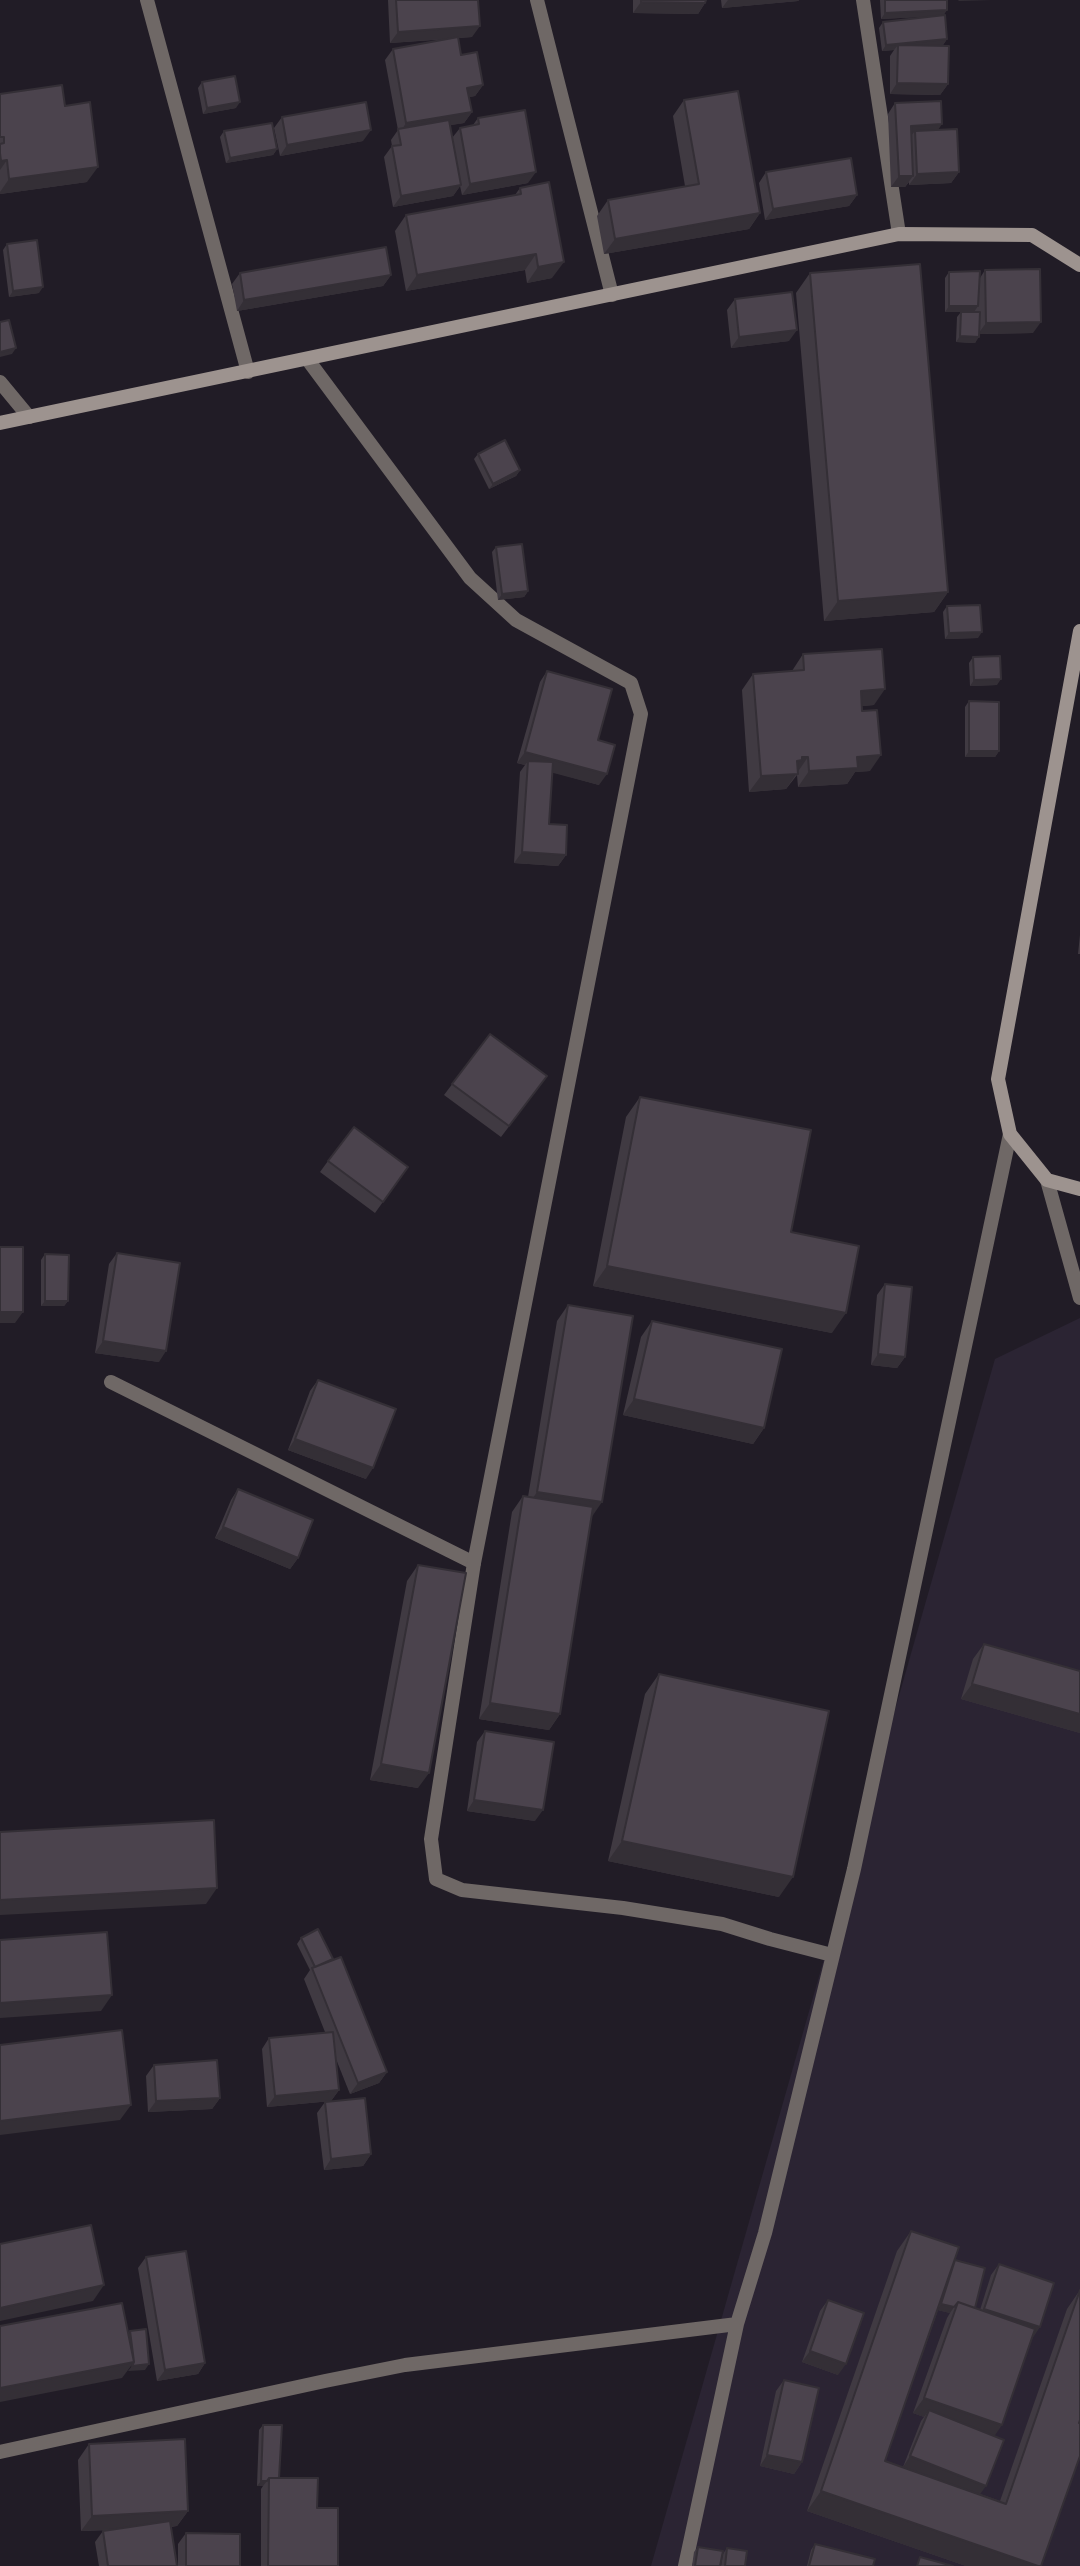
<!DOCTYPE html>
<html>
<head>
<meta charset="utf-8">
<style>
	body { margin:0 }
	canvas { display:block; background:#211c26 }
</style>
</head>
<body>
<canvas width="1080" height="2566"></canvas>
<script>
const ctx = document.querySelector('canvas').getContext('2d');
ctx.lineJoin = 'round';
function fill(path, color) {
  ctx.fillStyle = color;
  ctx.fill(path, 'evenodd');
}
function strokePath(path, color, width, dash) {
  ctx.strokeStyle = color;
  ctx.lineWidth = width;
  ctx.lineCap = dash ? 'butt' : 'round';
  ctx.setLineDash(dash || []);
  ctx.stroke(path);
}
fill(new Path2D(`
	M1080 1318V2566H651L995 1359Z`), '#2b2433');
strokePath(new Path2D(`
	M1047 1180 1080 1298
	M111 1382 474 1563`), '#6f6866', 14);
strokePath(new Path2D(`
	M147 0 248 372
	M537 0 612 295
	M863 0 899 234
	M308 360 470 578 516 620 631 683 641 714 474 1563 431 1839 436 1879 462 1890 623 1908 722 1924 770 1939 832 1955
	M0 382 29 417
	M0 2452 325 2381 405 2365 737 2324
	M685 2566 737 2324 765 2233 854 1869 1010 1134`), '#6f6866', 14);
strokePath(new Path2D(`
	M0 423 899 234 1032 235 1080 265
	M1080 631 998 1079 1010 1134 1047 1180 1080 1189`), '#9d938f', 14);
fill(new Path2D(`
	M388 0H478L472 37 458 38 461 55 483 85 475 96 469 97 472 112 464 123 450 125 452 138 460 128 473 125 478 118 528 183 462 195 460 186 453 196 393 207 384 157 392 146 391 140 398 130 385 60 393 49 448 39 390 43Z
	M622 0H706L705 3 698 14 633 13V0Z
	M721 0H799L798 1 722 8Z
	M880 0H947V10L943 15 947 39 943 45H936L948 84 940 95 890 94V56L894 50 882 51 879 28 883 22 936 16 881 19Z
	M202 82 236 108 203 114 198 88Z
	M0 94 65 106 87 182 0 194Z
	M684 100 760 213 749 229 604 254 597 216 608 200 685 186 673 116Z
	M895 103 938 130 959 172 951 183 909 185V182L905 187H891L888 114Z
	M282 117 363 141 280 156 274 128Z
	M224 131 277 149 273 155 226 163 220 137Z
	M766 172 857 195 849 206 765 220 759 183Z
	M520 188 552 278 527 283 525 270 406 291 395 231 406 215 515 195Z
	M7 244 39 293 9 297 3 250Z
	M985 270 1033 333 979 334 975 343 956 342 957 317 961 312H945V278L949 272 980 278Z
	M240 273 391 275 383 286 237 311 232 284Z
	M810 273 948 592 934 612 824 621 796 293Z
	M735 299 789 341 731 348 727 310Z
	M478 454 520 470 516 476 489 489 474 459Z
	M496 547 528 591 524 597 498 600 492 552Z
	M947 606 978 638 945 639 943 612Z
	M803 654 874 705 862 706 870 771 855 772 847 784 798 787 797 775 786 789 749 792 742 690 753 674 792 671Z
	M973 657 997 685 970 686 969 663Z
	M547 671 598 740 599 785 552 772 549 824 566 855 558 866 514 863 520 772 525 765 517 763 540 682Z
	M969 701 999 751 995 757H965V707Z
	M1080 935V954H1078Z
	M490 1034 539 1087 501 1137 444 1095Z
	M640 1097 791 1232 832 1333 593 1286 626 1117Z
	M328 1161 408 1167 375 1213 320 1172Z
	M117 1253 159 1362 95 1353 109 1264Z
	M45 1254 68 1301 64 1306H41V1260Z
	M885 1284 905 1357 897 1368 871 1365 877 1295Z
	M568 1305 591 1518 560 1714 549 1730 479 1719 512 1512 523 1496 528 1497 557 1321Z
	M652 1321 764 1428 753 1444 623 1415 641 1337Z
	M318 1380 366 1479 288 1450 310 1391Z
	M238 1489 298 1558 290 1569 215 1538 231 1500Z
	M418 1565V1788L370 1780 407 1581Z
	M984 1644 1080 1671V1733L961 1699 973 1659Z
	M659 1674 779 1897 608 1861 645 1694Z
	M485 1731 535 1821 467 1811 477 1742Z
	M301 1938 387 2072 379 2083 350 2094 336 2059 339 2090 331 2101 267 2107 262 2049 269 2038 325 2032 304 1979 310 1970 297 1944Z
	M154 2065 220 2098 212 2109 148 2112 146 2076Z
	M325 2102 371 2154 363 2166 324 2170 317 2113Z
	M911 2231 955 2260 975 2308 980 2310 991 2275 999 2264 1032 2339 994 2436 980 2494 1000 2501 1067 2309 1080 2290 1041 2566H966L807 2511 897 2251ZM938 2310 950 2313 947 2318 913 2413 924 2417 921 2421 903 2467 885 2461Z
	M146 2257 205 2363 198 2374 157 2381 138 2268Z
	M828 2300 838 2375 802 2362 820 2311Z
	M784 2380 802 2462 794 2474 760 2466 776 2391Z
	M263 2425 279 2478 317 2508 338 2566H261V2489L263 2486H257L259 2430Z
	M89 2444 188 2511 177 2526 171 2527 177 2566H99L95 2542 103 2531 112 2530 81 2531 78 2460Z
	M186 2533 240 2566H178V2544Z
	M815 2544 873 2566H807L811 2550Z
	M698 2547 720 2566H692L694 2552Z
	M727 2548 745 2566H721L723 2554Z`), '#403a42');
fill(new Path2D(`
	M728 0H799L798 1 722 8Z
	M959 0H991L958 1Z
	M641 2 705 3 698 14 633 13Z
	M947 10 943 16 881 19 885 13Z
	M480 26 472 37 390 43 398 32Z
	M947 39 943 45 898 49V45L894 50 882 51 886 45Z
	M897 83 948 84 940 95 890 94Z
	M483 85 475 96 460 99 467 88Z
	M240 102 236 108 203 114 207 108Z
	M472 112 464 123 399 134 406 123Z
	M942 124 934 136 915 131 910 137 911 126Z
	M371 130 363 141 280 156 287 145Z
	M277 149 273 155 226 163 230 158Z
	M7 160 0 170V162L1 161Z
	M98 167 87 182 0 194V192L9 179Z
	M536 172 528 183 462 195 470 184Z
	M959 172 951 183 909 185 917 174Z
	M899 176H913L905 187H891Z
	M461 185 453 196 393 207 401 196Z
	M857 195 849 206 765 220 773 209Z
	M760 213 749 229 604 254 615 239Z
	M536 254 525 270 406 291 417 275Z
	M564 262 552 278 527 283 538 267Z
	M391 275 383 286 237 311 244 300Z
	M43 287 39 293 9 297 13 291Z
	M949 306H978L974 312H945Z
	M1041 322 1033 333 978 334 986 323Z
	M797 330 789 341 731 348 739 337Z
	M960 336 979 337 975 343 956 342Z
	M16 348 12 354 0 357V352Z
	M520 470 516 476 489 489 493 484Z
	M528 591 524 597 498 600 502 594Z
	M948 592 934 612 824 621 838 601Z
	M982 632 978 638 945 639 949 633Z
	M1001 679 997 685 970 686 974 680Z
	M885 689 874 705 850 707 861 691Z
	M969 751H999L995 757H965Z
	M525 752 607 774 599 785 527 766 528 761 525 765 517 763Z
	M881 755 870 771 855 772 847 784 798 787 809 771 857 757Z
	M802 757H808L786 789 749 792 761 776 797 761Z
	M522 852 566 855 558 866 514 863Z
	M607 1266 846 1313 832 1333 593 1286Z
	M45 1301H68L64 1306H41Z
	M0 1312H23L15 1323H0Z
	M103 1341 166 1351 159 1362 95 1353Z
	M878 1354 905 1357 897 1368 871 1365Z
	M634 1399 764 1428 753 1444 623 1415Z
	M295 1439 373 1468 366 1479 288 1450Z
	M537 1492 602 1502 591 1518 526 1508Z
	M223 1527 298 1558 290 1569 215 1538Z
	M972 1684 1080 1714V1733L961 1699Z
	M490 1703 560 1714 549 1730 479 1719Z
	M381 1764 429 1773 418 1788 370 1780Z
	M474 1800 543 1810 535 1821 467 1811Z
	M622 1841 793 1877 779 1897 608 1861Z
	M217 1888 206 1904 0 1915V1900Z
	M112 1995 101 2011 0 2018V2003Z
	M387 2072 379 2083 350 2094 358 2083Z
	M339 2090 331 2101 267 2107 275 2096Z
	M220 2098 212 2109 148 2112 156 2101Z
	M131 2105 120 2120 0 2135V2121Z
	M371 2154 363 2166 324 2170 331 2159Z
	M104 2285 93 2301 0 2321V2308Z
	M941 2304 954 2307 950 2313 937 2310Z
	M984 2309 1040 2327 1032 2339 976 2320Z
	M810 2351 846 2364 838 2375 802 2362Z
	M134 2362 122 2378 0 2402V2388Z
	M205 2363 198 2374 157 2381 165 2370Z
	M149 2364 145 2370 128 2371 132 2366Z
	M924 2398 1002 2425 991 2441 929 2410 924 2417 913 2413Z
	M767 2455 802 2462 794 2474 760 2466Z
	M910 2456 986 2486 978 2497 903 2467Z
	M261 2481H267L263 2486H257Z
	M821 2491 1038 2566H966L807 2511Z
	M188 2511 177 2526 81 2531 92 2516Z`), '#342f36');
const building = new Path2D(`
	M396 0H478L480 26 398 32Z
	M641 0H706L705 3 641 2Z
	M885 0H947V10L885 13Z
	M945 15 947 39 886 45 883 22Z
	M458 37 461 55 477 52 483 85 467 88 472 112 406 123 393 49Z
	M898 45 949 46 948 84 897 83Z
	M235 76 240 102 207 108 202 82Z
	M62 85 65 106 90 102 98 167 9 179 7 160 1 161 0 153V144L4 143V137H0V94Z
	M738 91 760 213 615 239 608 200 699 184 684 100Z
	M941 101 942 124 911 126 913 176H899L895 103Z
	M366 102 371 130 287 145 282 117Z
	M525 110 536 172 470 184 460 128 479 124 478 118Z
	M449 120 461 185 401 196 392 146 401 145 398 129Z
	M272 123 277 149 230 158 224 131Z
	M957 129 959 172 917 174 915 131Z
	M851 158 857 195 773 209 766 172Z
	M549 182 564 262 538 267 536 254 417 275 406 215 521 194 520 188Z
	M37 240 43 287 13 291 7 244Z
	M386 247 391 275 244 300 240 273Z
	M920 264 948 592 838 601 810 273Z
	M1040 269 1041 322 986 323 985 270Z
	M980 271 978 306H949V272Z
	M792 292 797 330 739 337 735 299Z
	M961 312H980L979 337 960 336Z
	M9 320 16 348 0 352V322Z
	M505 440 520 470 493 484 478 454Z
	M522 544 528 591 502 594 496 547Z
	M980 605 982 632 949 633 947 606Z
	M882 649 885 689 861 691 862 711 877 710 881 755 857 757 858 768 809 771 808 757H802V760L797 761 798 774 761 776 753 674 804 670 803 654Z
	M1000 656 1001 679 974 680 973 657Z
	M547 671 612 689 598 740 615 745 607 774 525 752Z
	M969 701 999 702V751H969Z
	M528 761 553 762 549 824 567 825 566 855 522 852Z
	M490 1034 547 1076 509 1126 452 1084Z
	M640 1097 811 1130 791 1232 859 1246 846 1313 607 1266Z
	M354 1127 408 1167 383 1202 328 1161Z
	M0 1247H23V1312H0Z
	M117 1253 180 1263 166 1351 103 1341Z
	M45 1254 69 1255 68 1301H45Z
	M885 1284 912 1287 905 1357 878 1354Z
	M568 1305 633 1316 602 1502 537 1492Z
	M652 1321 782 1349 764 1428 634 1399Z
	M318 1380 396 1409 373 1468 295 1439Z
	M238 1489 313 1520 298 1558 223 1527Z
	M523 1496 593 1507 560 1714 490 1703Z
	M418 1565 466 1573 429 1773 381 1764Z
	M984 1644 1080 1671V1714L972 1684Z
	M659 1674 829 1711 793 1877 622 1841Z
	M485 1731 554 1742 543 1810 474 1800Z
	M214 1820 217 1888 0 1900V1832Z
	M318 1929 333 1959 315 1967 301 1938Z
	M107 1932 112 1995 0 2003V1940Z
	M341 1957 387 2072 358 2083 312 1968Z
	M122 2030 131 2105 0 2121V2045Z
	M333 2032 339 2090 275 2096 269 2038Z
	M217 2060 220 2098 156 2101 154 2065Z
	M365 2098 371 2154 331 2159 325 2102Z
	M91 2225 104 2285 0 2308V2244Z
	M911 2231 959 2247 885 2461 1006 2504 1080 2290V2420L1079 2423H1080V2456L1041 2566H1038L821 2491Z
	M186 2251 205 2363 165 2370 146 2257Z
	M955 2260 985 2268 975 2308 958 2302 954 2307 941 2304Z
	M999 2264 1054 2283 1040 2327 984 2309Z
	M828 2300 864 2313 846 2364 810 2351Z
	M958 2302 1035 2329 1002 2425 924 2398Z
	M122 2303 134 2362 0 2388V2326Z
	M146 2329 149 2364 132 2366 134 2362 130 2331Z
	M784 2380 819 2388 802 2462 767 2455Z
	M929 2410 1004 2440 986 2486 910 2456Z
	M263 2425H282L279 2478H269L267 2481H261Z
	M185 2439 188 2511 92 2516 89 2444Z
	M269 2478H318L317 2508H338V2566H268Z
	M170 2521 177 2566H108L103 2531Z
	M186 2533 240 2534V2566H186Z
	M815 2544 875 2559 873 2566H809Z
	M698 2547 723 2551 720 2566H695Z
	M727 2548 747 2551 745 2566H725Z
	M920 2557 953 2566H917Z`);
fill(building, '#4b434d');
strokePath(building, '#342f36', 2);
</script>
</body>
</html>
